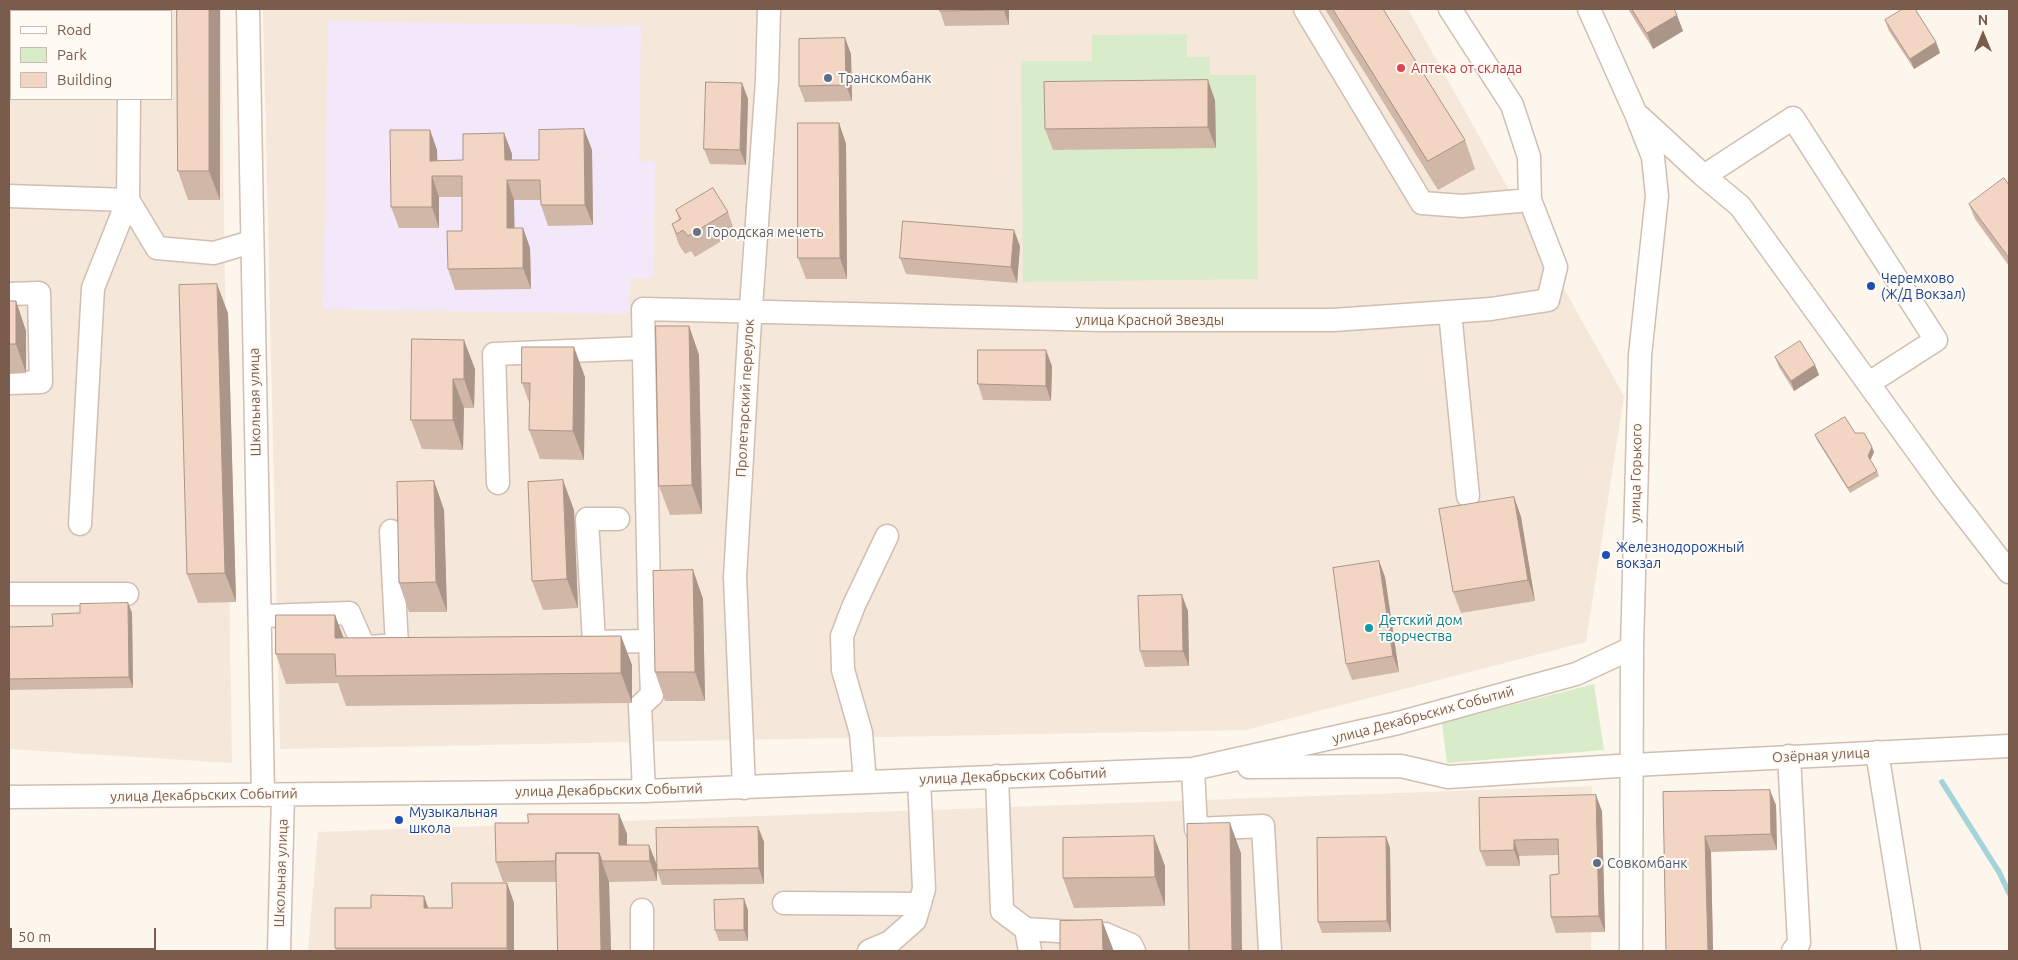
<!DOCTYPE html>
<html>
<head>
<meta charset="utf-8">
<style>
	body { margin:0 }
	#map { position:relative; width:2018px; height:960px; overflow:hidden; background:#fdf6ec; font-family:Ubuntu,sans-serif }
	canvas { display:block }
	.frame { position:absolute; inset:0; border:10px solid #7a5c4d; pointer-events:none }
	.legend { position:absolute; left:10px; top:10px; width:162px; height:90px; box-sizing:border-box; background:#fffaf3; border:1px solid #cabbb1; margin:0; padding:6px 9px; list-style:none; font-size:15px; color:#7a5c4d }
	.legend li { display:flex; align-items:center; gap:10px; height:25px }
	.legend b { width:25px; border:1px solid #cabbb1 }
	.north { position:absolute; left:1958px; top:10px; width:50px; height:50px; -webkit-text-stroke:4px #fffaf3; paint-order:stroke; rotate:0deg; font-size:14px; font-weight:700; line-height:20px; text-align:center; color:#7a5c4d }
	.north::after { content:''; display:block; margin:auto; width:18px; height:22px; background:#7a5c4d; clip-path:polygon(50% 0,100% 100%,50% 72%,0 100%) }
	.scale { position:absolute; left:10px; top:928px; width:146px; height:22px; box-sizing:border-box; border:2px solid #7a5c4d; border-top:0; padding-left:6px; font-size:15px; line-height:18px; white-space:nowrap; color:#7a5c4d; -webkit-text-stroke:4px #fffaf3; paint-order:stroke }
</style>
</head>
<body>
<div id="map">
<canvas width="2018" height="960"></canvas>
<div class="frame"></div>
<ul class="legend">
<li><b style="height:6px;background:#fff"></b>Road</li>
<li><b style="height:14px;background:#d8ecc9"></b>Park</li>
<li><b style="height:14px;background:#f3d5c3"></b>Building</li>
</ul>
<div class="north">N</div>
<div class="scale">50 m</div>
</div>
<script>
const ctx = document.querySelector('canvas').getContext('2d');
ctx.lineJoin = 'round';
function fill(path, color) {
  ctx.fillStyle = color;
  ctx.fill(path, 'evenodd');
}
function strokePath(path, color, width, dash) {
  ctx.strokeStyle = color;
  ctx.lineWidth = width;
  ctx.lineCap = dash ? 'butt' : 'round';
  ctx.setLineDash(dash || []);
  ctx.stroke(path);
}
function label(font, color, halo, rows, align = 'center') {
  ctx.font = font + ' Ubuntu,sans-serif';
  ctx.lineWidth = 4;
  ctx.setLineDash([]);
  ctx.textBaseline = 'middle';
  ctx.strokeStyle = halo;
  ctx.fillStyle = color;
  for (const [text, x, y, turn = 0] of rows) {
    ctx.save();
    ctx.translate(x, y);
    ctx.rotate((+turn || 0) * Math.PI / 180);
    ctx.textAlign = isNaN(turn) ? turn : align;
    if (halo) ctx.strokeText(text, 0, 0);
    ctx.fillText(text, 0, 0);
    ctx.restore();
  }
}
fill(new Path2D(`
	M9 9H221L232 763 9 749ZM11 11H171V99H11Z
	M263 9H1408L1624 396 1586 642 1245 730 280 749Z
	M1592 786 1591 951H308L318 832Z`), '#f5e8da');
fill(new Path2D(`
	M328 21 641 26 639 161 655 162 653 278H630L629 314 323 309Z`), '#f3e8fa');
fill(new Path2D(`
	M1187 34V57H1210V75H1256L1258 279 1023 282 1021 61H1092V35Z
	M1594 684 1604 750 1447 763 1442 723Z`), '#d8ecc9');
strokePath(new Path2D(`
	M1942 782 1999 872 2009 893`), '#a5d3da', 5.5);
const minor = new Path2D(`
	M130 9V11
	M248 9 263 795
	M1450 9 1512 105 1529 157 1530 200
	M1589 9 1636 114 1653 157 1657 196 1640 355 1632 648 1631 951
	M1640 117 1704 176 1740 206 1944 488 2009 572
	M1704 176 1793 118 1936 340 1869 383
	M9 196 128 200 157 248 214 253 251 242
	M9 294 39 293 41 382 9 383
	M1450 312 1468 496
	M498 483 494 354 644 348
	M80 524 93 288 128 200 129 99
	M391 531 397 646
	M9 594H127
	M265 616 349 613 364 647 384 646
	M650 641 643 309 1102 320H1333L1491 309 1548 300 1556 267 1530 200 1462 206 1422 203 1305 9
	M594 642 650 641 652 695 640 706 644 791
	M594 642 587 519H618
	M1877 752 1909 951
	M1789 756 1799 943 1793 951
	M1249 767 1401 766 1448 777 1633 765 2009 746
	M1193 769 1196 829 1263 826 1270 951
	M997 776 1002 911 1026 929 1030 951
	M865 782 861 733 843 670 842 636 854 605 887 536
	M744 788 735 577 749 336 767 80 769 9
	M9 797 644 791 1193 769 1398 723 1576 674 1632 648
	M784 903 920 904
	M642 910V951
	M1026 929 1105 934 1131 945 1134 951
	M279 951 283 795
	M869 951 890 942 915 920 924 889 919 780`);
strokePath(minor, '#d1beb0', 25);
strokePath(minor, '#fff', 22);
fill(new Path2D(`
	M177 9H220V200H188L178 171Z
	M1009 9V25L945 26 940 11Z
	M1325 9H1383L1465 140 1475 169 1438 190Z
	M1628 9H1674L1683 31 1653 49Z
	M1885 20 1936 42 1940 53 1914 69 1889 31Z
	M845 38 851 54 852 101 805 102 799 86Z
	M742 83 748 99 746 165 710 164 704 149Z
	M1215 100 1216 148 1053 150 1045 129Z
	M839 123 846 144 847 279H806L798 258Z
	M584 129 592 150 593 225 548 226 541 205V200H514V228H523L530 248 531 289 455 290 448 269 462 231V197H439V228H399L391 207 430 130 437 150V161L463 160 504 133 512 154V160H539Z
	M2009 185V266L1975 219 1969 204Z
	M676 210 728 212 735 233 695 257 691 251 685 254 679 245 672 224 679 219Z
	M1020 246 1017 283 906 274 900 258Z
	M9 301H16L26 331V373L9 374Z
	M228 313 236 602 198 603 187 574Z
	M689 326 699 355 702 514 670 515 659 486Z
	M412 339 475 369 474 408H464L463 450 422 449 411 420Z
	M1775 357 1815 365 1819 375 1794 391 1779 367Z
	M1052 366 1051 401 983 400 978 384Z
	M585 377 584 460 540 459 529 430 530 405 522 383Z
	M1855 433 1874 452 1870 460 1877 471 1879 476 1850 493 1817 440 1815 435Z
	M434 481 444 510 447 612H409L399 583Z
	M1514 497 1521 517 1535 601 1461 613 1453 592Z
	M574 510 578 608 543 610 532 581Z
	M1379 561 1385 577 1399 672 1352 680 1346 664Z
	M693 570 703 599 705 701H665L655 672Z
	M128 603 132 613 133 688 9 690V627L53 626 80 613Z
	M1188 611 1189 666 1145 667 1140 651Z
	M335 615 343 638 621 636 632 665V703L346 706 338 683 286 684 276 654Z
	M1663 792 1776 805 1777 850 1711 852 1713 951H1666Z
	M1602 811 1605 932 1556 933 1551 917 1559 874 1558 855 1519 856 1520 866H1486L1480 851Z
	M619 814 627 834V845H649L656 865 758 827 764 842V884L662 885 657 870V881L609 882 611 951H558L557 882H503L496 862 528 823Z
	M1386 837 1390 848 1391 932 1322 933 1318 922Z
	M1165 866V906L1074 908 1063 878Z
	M507 883 514 903V951H336L335 948 371 908 424 896 428 908H452Z
	M748 910V941H719L715 930Z`), '#d1b7a8');
fill(new Path2D(`
	M86 9H90V11H86Z
	M209 9H220V200L209 171Z
	M1004 9H1009V25L1004 10Z
	M1677 15 1683 31 1653 49 1647 33Z
	M845 38 851 54 852 101 846 85Z
	M1936 42 1940 53 1914 69 1910 59Z
	M1208 80 1215 100 1216 148 1208 127Z
	M742 83 748 99 746 165 740 150Z
	M839 123 846 144 847 279 840 258Z
	M584 129 592 150 593 225 585 205Z
	M430 130 437 150 438 176 430 161Z
	M504 133 512 154V181L505 160Z
	M432 176 439 197V228L432 207Z
	M507 180 514 200 515 248 507 228Z
	M523 228 530 248 531 289 523 268Z
	M1014 230 1020 246 1017 283 1011 267Z
	M217 284 228 313 236 602 225 573Z
	M16 301 26 331V373L16 344Z
	M689 326 699 355 702 514 692 485Z
	M464 340 475 369 474 408 464 379Z
	M574 347 585 377 584 460 573 431Z
	M1046 350 1052 366 1051 401 1046 386Z
	M1815 365 1819 375 1794 391 1791 381Z
	M453 379 464 408 463 450 453 420Z
	M1872 447 1874 452 1870 461 1868 456Z
	M563 480 574 510 578 608 567 579Z
	M434 481 444 510 447 612 436 582Z
	M1514 497 1521 517 1535 601 1528 580Z
	M1379 561 1385 577 1399 672 1393 656Z
	M693 570 703 599 705 701 695 672Z
	M1182 595 1188 611 1189 666 1183 651Z
	M128 603 132 613 133 688 129 677Z
	M335 615 346 644 335 638Z
	M621 636 632 665V703L621 673Z
	M1770 790 1776 805 1777 850 1771 834Z
	M1596 795 1602 811 1605 932 1599 916Z
	M619 814 627 834V861L619 845Z
	M1230 823 1241 853 1242 951H1232Z
	M758 827 764 842V884L759 868Z
	M1154 836 1165 866V906L1155 877Z
	M1705 836 1711 852 1713 951H1708Z
	M1386 837 1390 848 1391 932 1387 921Z
	M1514 840 1519 856 1520 866 1514 850Z
	M649 845 657 865V881L650 861Z
	M599 853 609 882 611 951H601Z
	M507 883 514 903V951H508L507 948Z
	M424 896 431 916 424 908Z
	M744 899 748 910V941L744 930Z
	M1102 920 1113 949V951H1103Z`), '#aa9588');
const building = new Path2D(`
	M53 9H86V11H53Z
	M177 9H209V171H178Z
	M940 9H1004V10L940 11Z
	M1333 9H1383L1465 140 1428 161Z
	M1632 9H1674L1677 15 1647 33Z
	M1903 9H1915L1936 42 1910 59 1885 20Z
	M845 38 846 85 799 86V39Z
	M1208 80V127L1045 129 1044 82Z
	M706 82 742 83 740 150 704 149Z
	M798 123H839L840 258H798Z
	M584 129 585 205H541L540 180H507V228H523V268L448 269 447 231H462V176H432V207H391L390 130H430V161L463 160V134L504 133 505 160H539V130Z
	M2004 178 2009 185V258L1969 204Z
	M713 188 728 212 688 236 683 230 677 234 672 224 681 219 676 210Z
	M903 221 1014 230 1011 267 900 258Z
	M217 284 225 573 187 574 179 285Z
	M9 301H16V344H9Z
	M656 326H689L692 485 659 486Z
	M412 339 464 340V379H453V420H411Z
	M1800 341 1815 365 1791 381 1775 357Z
	M522 347H574L573 431 529 430 530 383H522Z
	M978 350H1046V386L978 384Z
	M1845 417 1855 433H1864L1872 447 1868 456 1877 471 1848 488 1815 435Z
	M563 480 567 579 532 581 528 482Z
	M434 481 436 582 399 583 397 482Z
	M1514 497 1528 580 1453 592 1439 509Z
	M1379 561 1393 656 1346 664 1333 568Z
	M693 570 695 672H655L653 571Z
	M1182 595 1183 651H1140L1138 596Z
	M128 603 129 677 9 679V627L53 626 52 614 80 613V604Z
	M276 615H335V638L621 636V673L336 676 335 654H276Z
	M1770 790 1771 834 1705 836 1708 951H1666L1663 792Z
	M1596 795 1599 916 1551 917 1550 875 1559 874 1558 839 1514 840V850L1480 851 1479 798Z
	M528 814H619V845H649L650 861H602L599 853H556V861L496 862 495 823H528Z
	M1230 823 1232 951H1189L1187 824Z
	M758 827 759 868 657 870 656 828Z
	M1154 836 1155 877 1063 878V838Z
	M1386 837 1387 921 1318 922 1317 838Z
	M556 853H599L601 951H558Z
	M452 883H507V948H335V908H371V895L424 896V908H452Z
	M744 899V930H715L714 900Z
	M1102 920 1103 951H1060V921Z`);
fill(building, '#f3d5c3');
strokePath(building, '#aa9588', 1);
for (const [x, y, r, color] of [
	[1401,68,5,"#e0444e"],
	[828,78,5,"#5c6f8a"],
	[697,232,5,"#6b7280"],
	[1871,286,5,"#1a4fb4"],
	[1606,555,5,"#1a4fb4"],
	[1369,628,5,"#0f9aa8"],
	[399,820,5,"#1a4fb4"],
	[1597,863,5,"#5c6f8a"]
]) {
  const dot = new Path2D();
  dot.arc(x, y, r, 0, 2 * Math.PI);
  ctx.fillStyle = color;
  ctx.fill(dot);
  strokePath(dot, '#fffaf3', 2);
}
label('14px', '#be3a42', '#fffaf3', [
	["Аптека от склада",1411,68]
], 'left');
label('14px', '#4e5e75', '#fffaf3', [
	["Транскомбанк",838,78],
	["Совкомбанк",1607,863]
], 'left');
label('14px', '#5b616d', '#fffaf3', [
	["Городская мечеть",707,232]
], 'left');
label('14px', '#164399', '#fffaf3', [
	["Черемхово",1881,278],
	["(Ж/Д Вокзал)",1881,294],
	["Железнодорожный",1616,547],
	["вокзал",1616,563],
	["Музыкальная",409,812],
	["школа",409,828]
], 'left');
label('14px', '#7a5c4d', '#fffaf3', [
	["улица Красной Звезды",1150,320],
	["Пролетарский переулок",745,398,-87],
	["Школьная улица",255,402,-91],
	["улица Горького",1636,473,-89],
	["улица Декабрьских Событий",1423,715,-15],
	["Озёрная улица",1821,755,-3],
	["улица Декабрьских Событий",1013,776,-2],
	["улица Декабрьских Событий",609,790,-1],
	["улица Декабрьских Событий",204,795,-1],
	["Школьная улица",281,873,-88]
]);
label('14px', '#0d838f', '#fffaf3', [
	["Детский дом",1379,620],
	["творчества",1379,636]
], 'left');
</script>
</body>
</html>
